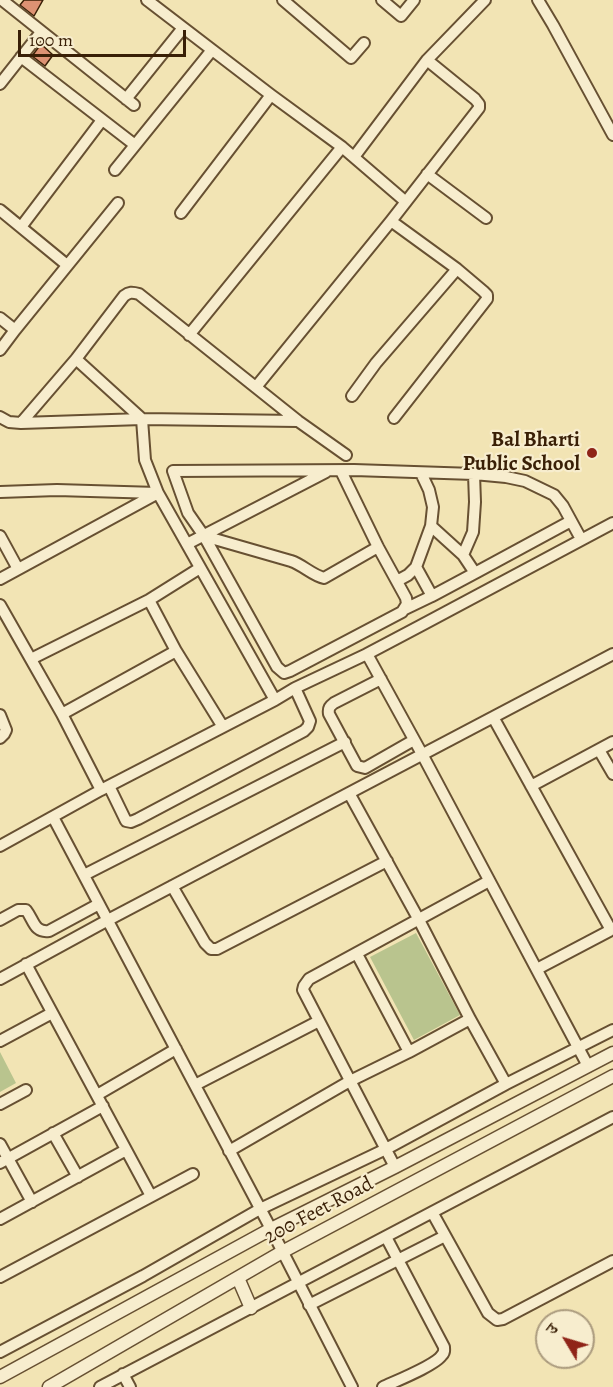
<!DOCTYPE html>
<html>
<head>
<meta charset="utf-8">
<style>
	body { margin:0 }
	#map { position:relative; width:613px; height:1387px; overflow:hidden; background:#f2e4b4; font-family:Alegreya,"Noto Serif Devanagari",serif }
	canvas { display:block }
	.north { position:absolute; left:535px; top:1309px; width:60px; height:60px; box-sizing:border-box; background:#f7edce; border:2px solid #ab9b7e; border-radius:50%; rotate:308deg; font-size:16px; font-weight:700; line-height:24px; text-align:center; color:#391f06 }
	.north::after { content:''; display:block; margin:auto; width:21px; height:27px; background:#8f2418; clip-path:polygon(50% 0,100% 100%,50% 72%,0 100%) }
	.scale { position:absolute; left:18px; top:30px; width:168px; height:27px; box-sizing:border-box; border:3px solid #391f06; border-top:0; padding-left:8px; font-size:18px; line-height:21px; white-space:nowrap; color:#391f06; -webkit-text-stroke:4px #f7edce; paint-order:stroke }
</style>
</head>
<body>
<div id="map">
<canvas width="613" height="1387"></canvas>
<div class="north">उ</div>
<div class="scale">100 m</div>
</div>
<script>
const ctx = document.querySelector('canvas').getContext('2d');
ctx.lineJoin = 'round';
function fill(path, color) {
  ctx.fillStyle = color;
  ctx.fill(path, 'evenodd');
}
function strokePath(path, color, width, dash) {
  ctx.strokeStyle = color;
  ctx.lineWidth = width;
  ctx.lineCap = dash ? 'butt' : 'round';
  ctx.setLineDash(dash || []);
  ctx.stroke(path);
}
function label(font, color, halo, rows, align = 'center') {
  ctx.font = font + ' Alegreya,serif';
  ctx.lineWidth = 4.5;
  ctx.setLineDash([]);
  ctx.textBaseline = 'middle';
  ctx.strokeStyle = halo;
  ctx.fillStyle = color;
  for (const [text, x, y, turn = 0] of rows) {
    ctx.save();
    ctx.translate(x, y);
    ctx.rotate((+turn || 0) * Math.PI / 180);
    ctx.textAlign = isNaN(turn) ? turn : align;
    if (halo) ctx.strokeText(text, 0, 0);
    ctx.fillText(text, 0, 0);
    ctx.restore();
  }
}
fill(new Path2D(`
	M416 933 460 1015 414 1040 370 957Z
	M0 1052 16 1083 0 1092Z`), '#b9c48e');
const building = new Path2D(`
	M24 0H43L34 16 20 5Z
	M41 44 53 55 45 66 32 56Z`);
fill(building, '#dd9273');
strokePath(building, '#391f06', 1.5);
const minor = new Path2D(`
	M2 0 134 105
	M147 0 271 95 342 147 406 202
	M283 0 351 58 364 43
	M382 0 401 16 414 0
	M538 0 553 25 613 135
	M21 57 135 145
	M0 84 41 32
	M126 99 183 28
	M354 157 427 60 485 0
	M115 170 212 50
	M427 174 486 218
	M0 210 67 265
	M181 213 271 95
	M391 221 457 269 483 291 487 295V299L394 418
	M21 227 102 120
	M0 318 15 330 0 350
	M15 330 118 203
	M189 335 342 147
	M76 359 142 419 145 460 158 493 275 700
	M256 387 391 221 479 108V104L475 99 427 60
	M352 396 376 363 457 269
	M0 417 9 422 21 423 76 359 124 296C129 292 132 292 139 294L298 421 346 455
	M21 423 142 419 298 421
	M341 471 378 547 406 598 407 604 402 612 290 671 284 673 277 667 204 536 188 513 173 471 354 470 474 474 506 477 525 481 554 495 563 506 581 539
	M0 492 57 490 157 493
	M431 526 463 555 475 573 571 521
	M0 536 18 569
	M204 536 291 561C303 565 312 575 324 578L378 547
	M187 544 326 472
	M463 555 473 532 475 502 474 474
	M416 567 432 596 475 573
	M0 579 158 493
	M397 581 408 575 416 567 431 526 433 507 429 490 421 473
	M149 600 176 651
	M0 605 62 714 101 790
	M405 609 432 596
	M367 654 422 754 588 1066
	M31 659 149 600 200 568
	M381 679 334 703C330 706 328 708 329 714L357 766 365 768 414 740
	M62 714 176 651 223 727
	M0 715 6 730 4 734 0 738
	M493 717 611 930
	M599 750 613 774
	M109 786 126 821 131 822 138 819 304 731 308 727 310 721 295 688
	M531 786 613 742
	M349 793 419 920 470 1019 506 1084
	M53 817 271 1229 352 1387
	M0 846 101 790 275 700 295 688 367 654 420 626 613 523
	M84 875 345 742
	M172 886 205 943 211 949H217L387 861
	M0 920 18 910H26C34 920 34 933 49 931L99 904
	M357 954 409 1052
	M26 964 151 1196
	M537 969 613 929
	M0 979 108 920 613 654
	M0 1041 52 1013
	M195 1085 319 1021
	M97 1095 176 1049
	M0 1104 26 1090
	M53 1133 78 1177
	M0 1144 32 1202
	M229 1151 350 1081 409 1052 470 1019
	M0 1163 103 1106
	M395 1167 303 990 304 986 309 979 489 881
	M432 1212 488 1313 497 1320 503 1319 613 1261
	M0 1219 126 1150
	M0 1277 193 1174
	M309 1305 445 1236
	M0 1352 143 1276 260 1209 386 1149 506 1084 613 1030
	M123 1374 130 1387
	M100 1387 613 1117
	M383 1387C396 1381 436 1365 442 1355 445 1352 444 1351 444 1347L386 1237`);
const tertiary = new Path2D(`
	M238 1278 251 1308
	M0 1377 271 1229 395 1167 613 1053
	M49 1387 282 1252 613 1076`);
strokePath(minor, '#675032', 14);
strokePath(tertiary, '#675032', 15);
strokePath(minor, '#f7edce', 10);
strokePath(tertiary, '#f7edce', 12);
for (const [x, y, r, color] of [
	[592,453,6,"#8f2418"]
]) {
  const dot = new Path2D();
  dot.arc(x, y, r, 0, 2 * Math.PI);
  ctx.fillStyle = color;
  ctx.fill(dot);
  strokePath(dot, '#f7edce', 2);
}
label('bold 21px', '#391f06', '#f7edce', [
	["Bal Bharti",580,441],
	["Public School",580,465]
], 'right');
label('21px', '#391f06', '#f7edce', [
	["200 Feet Road",319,1211,-28]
]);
</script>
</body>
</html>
